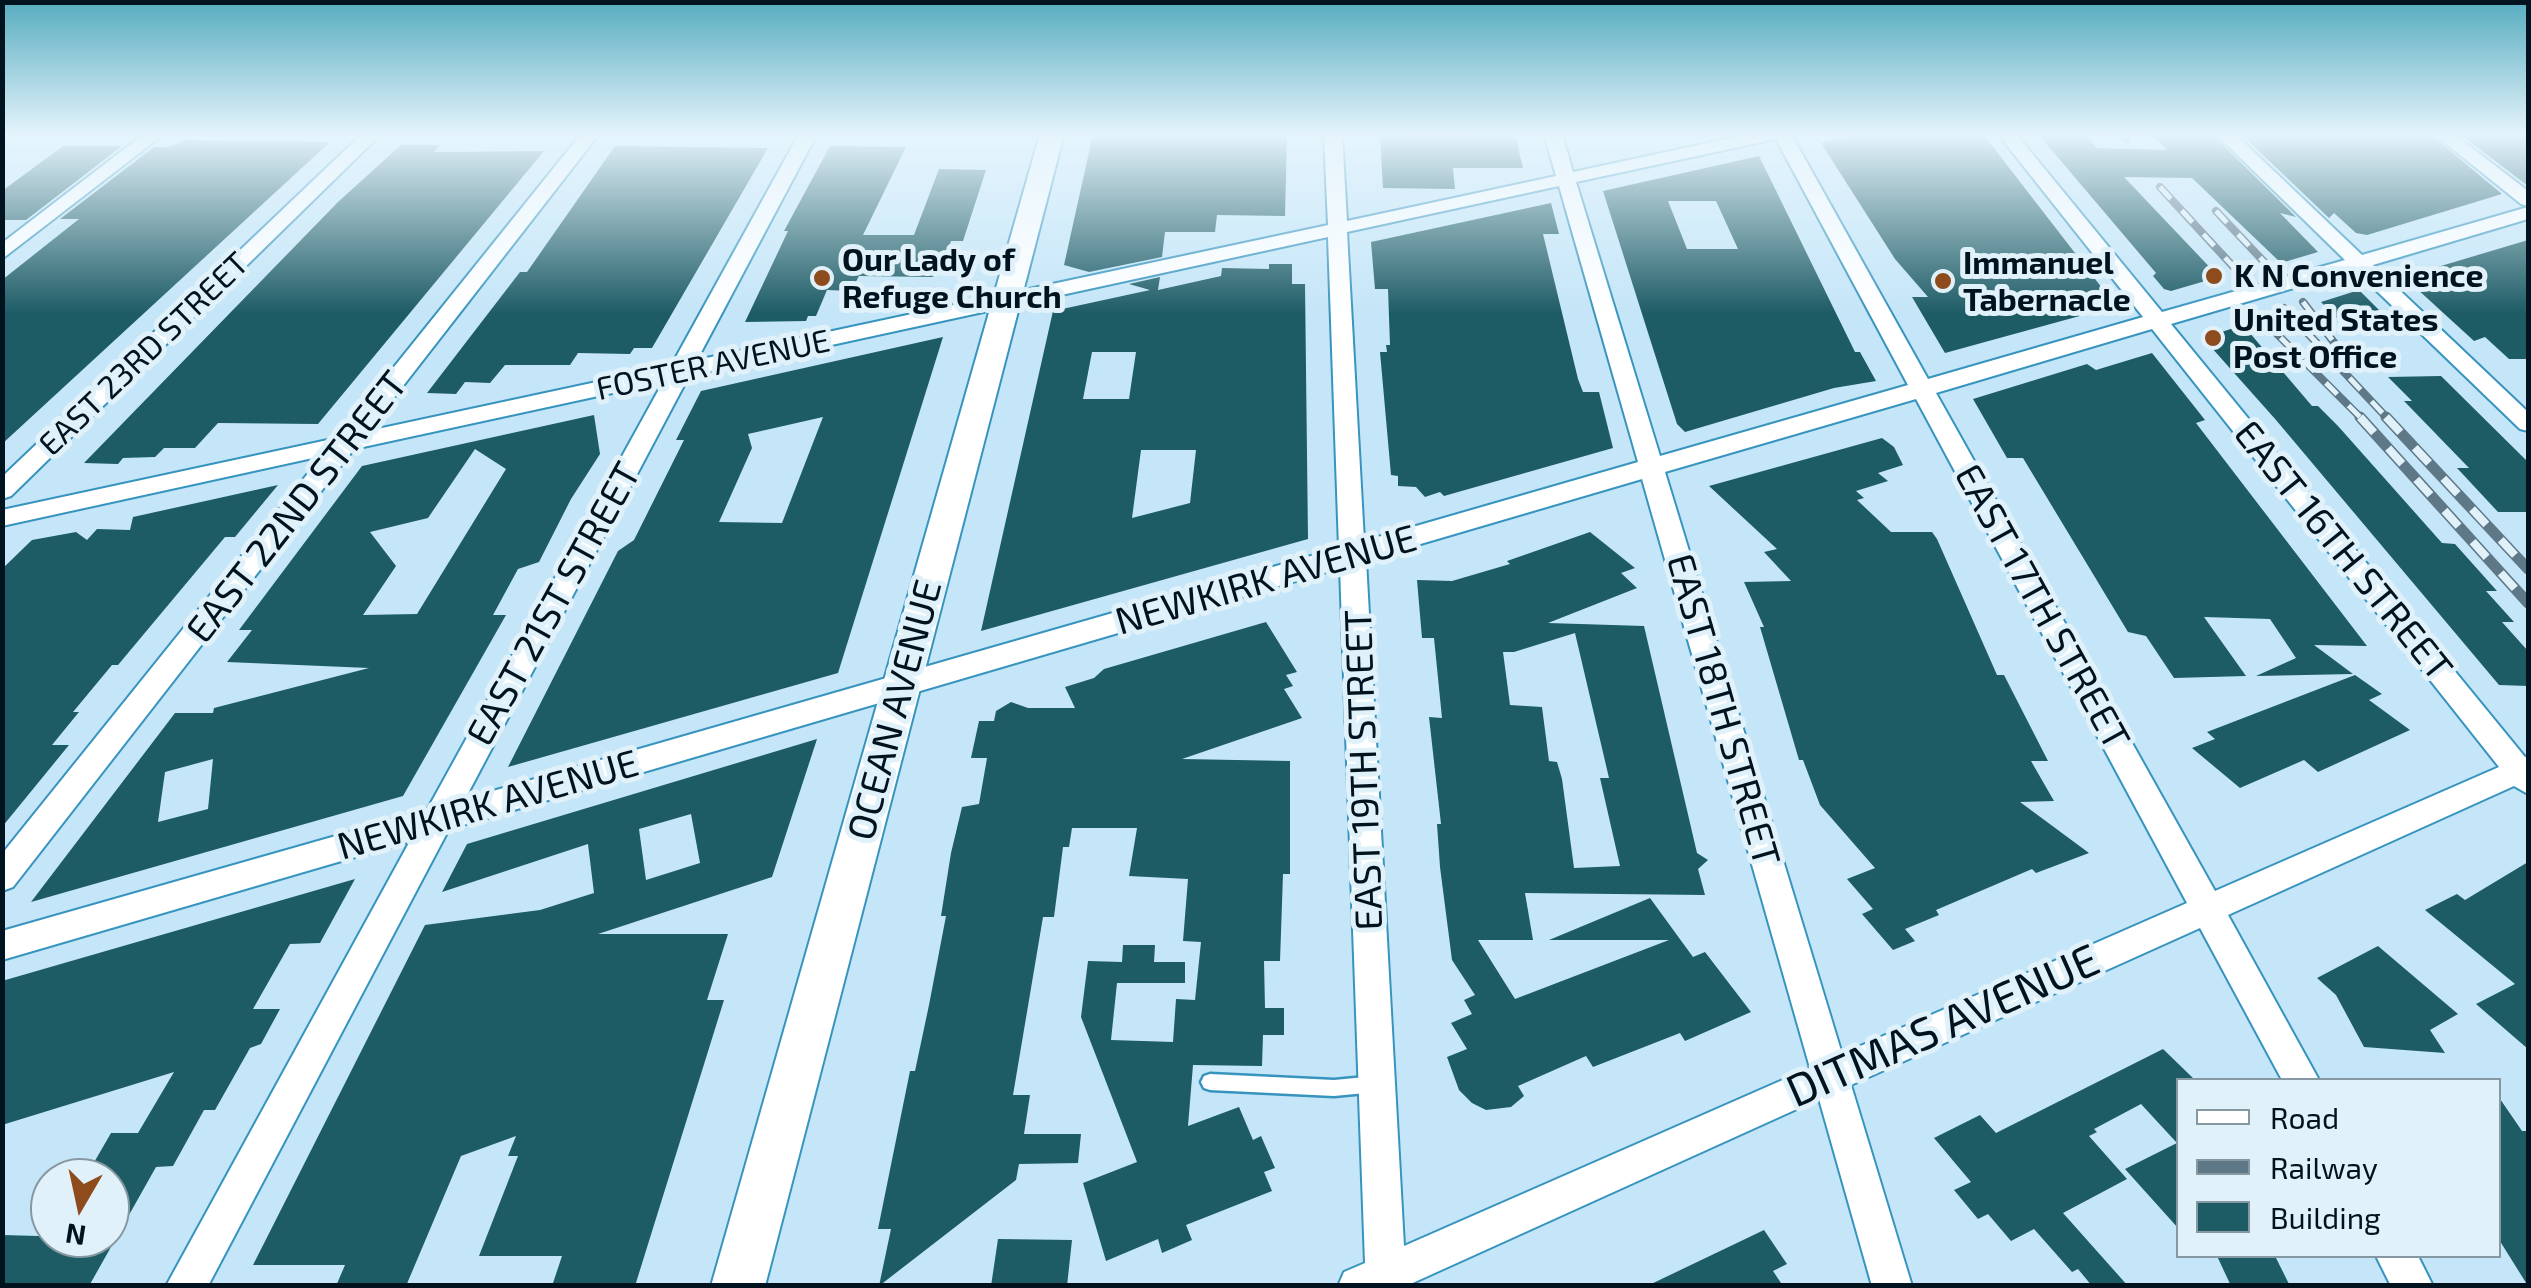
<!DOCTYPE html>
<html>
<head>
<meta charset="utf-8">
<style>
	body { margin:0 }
	#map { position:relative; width:2531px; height:1288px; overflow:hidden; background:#c5e6f8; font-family:"Exo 2",sans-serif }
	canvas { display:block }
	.frame { position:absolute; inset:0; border:5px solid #00131f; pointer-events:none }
	.legend { position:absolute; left:2176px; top:1078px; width:325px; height:180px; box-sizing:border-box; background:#e0f1fa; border:2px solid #8698a2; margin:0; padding:12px 18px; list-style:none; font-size:30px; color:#00131f }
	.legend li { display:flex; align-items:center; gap:20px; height:50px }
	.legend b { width:50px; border:2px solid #8698a2 }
	.north { position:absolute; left:30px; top:1158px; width:100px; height:100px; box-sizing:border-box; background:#e0f1fa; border:2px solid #8698a2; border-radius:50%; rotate:189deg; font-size:28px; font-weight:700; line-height:40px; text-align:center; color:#00131f }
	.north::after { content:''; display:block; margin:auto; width:35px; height:45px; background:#8e4b1c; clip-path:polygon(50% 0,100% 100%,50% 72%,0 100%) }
</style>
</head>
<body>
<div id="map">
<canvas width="2531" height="1288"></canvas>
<div class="frame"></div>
<ul class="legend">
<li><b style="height:12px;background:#fff"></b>Road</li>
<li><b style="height:12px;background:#5f7887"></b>Railway</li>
<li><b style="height:28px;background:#1d5b65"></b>Building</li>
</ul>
<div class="north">N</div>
</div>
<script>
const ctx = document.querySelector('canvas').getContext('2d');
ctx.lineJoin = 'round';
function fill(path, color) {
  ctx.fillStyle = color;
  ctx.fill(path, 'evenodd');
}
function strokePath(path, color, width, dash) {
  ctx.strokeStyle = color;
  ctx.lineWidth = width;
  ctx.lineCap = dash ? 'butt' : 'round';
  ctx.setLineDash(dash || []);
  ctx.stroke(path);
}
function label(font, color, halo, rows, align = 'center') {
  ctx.font = font + ' "Exo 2",sans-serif';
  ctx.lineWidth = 10;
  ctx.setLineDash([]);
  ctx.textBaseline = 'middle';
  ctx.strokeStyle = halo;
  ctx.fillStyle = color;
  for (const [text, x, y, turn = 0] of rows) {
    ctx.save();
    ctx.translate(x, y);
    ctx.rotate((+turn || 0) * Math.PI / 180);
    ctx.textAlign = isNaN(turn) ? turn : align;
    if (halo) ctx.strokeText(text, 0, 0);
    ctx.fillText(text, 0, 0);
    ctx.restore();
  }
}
fill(new Path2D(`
	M1093 134H1287L1285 216 1217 215 1215 232H1165L1162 257 1089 272 1064 265Z
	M1380 134 1467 137 1466 134H1515L1523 168H1453L1455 189 1383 188Z
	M1861 134H1983L2116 306 1945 353 1912 297H1928L1895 259 1821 143Z
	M2038 134H2084L2097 148 2167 150 2151 134 2213 135 2296 217 2280 213 2318 252 2281 263 2192 178 2124 177 2219 277 2171 291 2164 289 2153 276 2156 273Z
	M2430 134 2502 194 2367 235 2356 233 2334 213 2329 218 2242 135Z
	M2460 134H2528V186Z
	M185 140 330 142 2 444V280L79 219H60L154 147H169Z
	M401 145H440L434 152 544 151 318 424 218 423 195 448H164L155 457 123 458 118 464 84 463 338 202Z
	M63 146H122L26 220H2V191Z
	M615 146 768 148 652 348H634L630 354 578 353 570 365H505L490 383 465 382 456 394 427 393 520 272H527Z
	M830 146 906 147 863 235H914L939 169 986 170 963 241H951L940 273 932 277 859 276 851 291 827 290 816 316H808L806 321 745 322 788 231H784Z
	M1759 156 1855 352H1860L1876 381 1834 388 1685 432 1677 424 1603 191ZM1668 201H1716L1738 249H1687Z
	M1551 203 1559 234H1543L1578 379 1583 392H1599L1613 448 1444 496 1440 492 1425 497 1416 487 1398 486V476L1391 475 1380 352H1387L1386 345H1390L1388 289H1375L1371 242Z
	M2528 240V359H2509L2485 337 2474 341 2404 277Z
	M1269 264H1292V284H1305L1308 539 981 631 1053 311 1150 290 1129 284 1160 277 1158 290 1221 276 1222 268 1269 269ZM1092 352H1136L1129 399H1083ZM1141 450H1196L1190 503 1132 518Z
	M2359 290 2399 330 2348 329 2321 302Z
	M2243 325 2312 406H2318L2338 426 2442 543 2455 544 2497 591H2486L2514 622H2502L2528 651V686L2499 685 2276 420 2203 338Z
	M943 337 838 673 508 767 618 551 634 540 684 440H676L701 391ZM823 417 782 523 719 522 752 448 748 434Z
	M2152 353 2205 420 2196 423 2367 646 2314 645 2353 674 2256 676 2296 658 2270 619 2204 617 2246 676 2174 678 2146 636 2128 632 2023 458H2007L1973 399 2087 364 2096 370Z
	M2441 376 2528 462V512H2498L2457 468H2469L2404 401H2412L2388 377Z
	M594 415 600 454 571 499 539 562 518 569 493 615H506L403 796 31 902 175 713H213L214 708 369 668 227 662 252 630H239L362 466ZM475 449 506 469 417 614 363 615 396 566 370 532 428 518ZM213 759 208 809 158 822 165 772Z
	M1882 438 1894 447 1903 465 1878 473 1888 481 1856 491 1864 498 1857 500 1891 532H1932L1937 539 1997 675H2004L2048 761H2031L2054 801 2020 802 2089 853 2036 873 2032 869 1936 910 1939 915 1905 929 1915 941 1893 950 1862 914 1873 909 1847 879 1875 868 1820 805 1803 760H1799L1760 627H1764L1744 582 1791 581 1764 552 1777 549 1709 486Z
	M278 485 235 537H225L118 665H112L73 712H79L52 745H69L2 827V569L32 540 76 532 87 540 97 529 130 530 133 517Z
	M1590 532 1635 568 1621 573 1637 588 1548 623 1644 626 1697 853 1708 860 1698 869 1705 895 1525 893 1533 940H1478L1515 999 1669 940H1549L1650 898 1693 957 1705 952 1751 1012 1685 1041 1680 1033 1593 1067 1586 1056 1518 1086 1524 1096 1511 1107 1486 1110 1472 1103 1459 1090 1447 1057 1467 1049 1451 1023 1472 1014 1464 1000 1475 995 1452 960 1440 867 1437 824H1441L1429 717 1442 718 1434 638H1422L1417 580 1452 581 1510 564 1507 561ZM1575 633 1609 778H1600L1620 866 1574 868 1562 779 1557 762 1549 761 1542 707 1510 705 1503 652H1514Z
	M1266 622 1297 672 1286 675 1293 686 1284 689 1302 718 1182 759 1290 761V874H1283L1280 961H1264L1265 1008H1284V1035H1263L1262 1066 1193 1065 1188 1126 1239 1107 1253 1140 1261 1136 1275 1168 1264 1172 1272 1191 1186 1225 1192 1240 1162 1253 1158 1239 1106 1261 1083 1183 1137 1162 1081 1017 1088 961 1122 962 1123 945H1155L1154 962H1185V983H1117L1111 1040 1173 1042 1176 999 1195 1000 1201 942 1183 941 1188 879 1129 876 1137 828H1072L1069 847H1063L1054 917H1043L1013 1095H1030L1024 1134H1081L1078 1163 1019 1164 1016 1180 879 1286 891 1229H878L910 1071H915L929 1005 946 916H941L951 853 962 807 979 804 987 758H971L979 721H994L996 711 1011 702 1028 708H1075L1065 687 1094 678 1104 669Z
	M2355 675 2382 694 2369 700 2410 730 2318 772 2304 760 2240 788 2192 748 2215 739 2207 732Z
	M817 739 772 877 598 934H728L707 1000H724L635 1286H552L562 1256H479L518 1156H508L516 1136 461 1156 406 1286H336L345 1265H253L425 925 540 910 594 893 588 844 442 892 467 844ZM691 814 700 863 646 880 639 829Z
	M2528 862V1049L2476 1004 2515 984 2425 910 2457 894 2465 900Z
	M355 879 320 943 290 944 253 1009H280L261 1044 250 1048 215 1110H204L173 1166 156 1167 89 1286H2V1235L110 1238V1178H85L111 1133H138L174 1072 2 1125V981Z
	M2378 946 2458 1014 2430 1030 2445 1053 2364 1047 2336 995 2317 978Z
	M2163 1049 2195 1080H2178V1228L2125 1169 2177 1143 2141 1104 2094 1129 2097 1132 2089 1136 2127 1179 2063 1213 2128 1286H2092L2078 1269 2072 1272 2034 1229 2011 1241 1988 1214 1978 1219 1954 1190 1971 1182 1934 1138 1980 1115 1996 1133Z
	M2498 1096 2522 1131H2528V1286L2498 1238Z
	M1764 1230 1787 1264 1773 1271 1783 1286H1647Z
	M998 1239 1072 1240 1067 1286H991Z
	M2217 1256H2275L2290 1286H2231Z`), '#1d5b65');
const service = new Path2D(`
	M1210 1074 1334 1080 1376 1076 1382 1078 1385 1084 1382 1090 1376 1092 1334 1096 1210 1090 1204 1088 1201 1082 1204 1076Z`);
const minor = new Path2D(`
	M144 134H164L2 259V243Z
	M362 134H381L11 496 2 499V477Z
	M581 134H599L368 431 671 366 799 134H817L697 360 1328 225 1324 134H1342L1347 221 1556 176 1544 134H1562L1573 172 1750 134H1791L1928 379 2143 317 1998 134H2016L2162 312 2345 260 2216 134H2235L2362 255 2528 207V219L2373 265 2528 412V431L2520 429 2355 270 2171 324 2525 757 2528 756V794L2514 786 2228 915 2319 1080H2282L2200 928 1851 1085 1912 1286H1872L1819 1099 1406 1286H1338L1344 1272 1365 1263 1340 568 449 829 208 1286H166L410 841 2 960V931L427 810 663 382 354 449 13 887 2 891V854L322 456 2 526V510L337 438ZM1776 139 1908 385 1660 456 1576 182ZM1559 186 1638 462 1364 541 1347 232ZM1328 237 1339 548 465 799 689 376ZM2152 329 2499 767 2215 891 1936 393ZM1916 399 2187 903 1842 1054 1665 472ZM1642 479 1810 1068 1404 1246 1366 560Z
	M2434 134H2454L2528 191V206L2521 204Z
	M2376 1256H2418L2433 1286H2391Z`);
const secondary = new Path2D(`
	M1040 134H1064L765 1286H711Z`);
strokePath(service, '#3794be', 5);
strokePath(minor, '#3794be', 4);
strokePath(secondary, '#3794be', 4);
fill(service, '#fff');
fill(minor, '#fff');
fill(secondary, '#fff');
const railFar1 = new Path2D(`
	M2121 134 2126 139
	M2160 187 2241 275
	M2216 211 2269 267
	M2303 302 2336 345
	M2284 308 2388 419
	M2258 315 2362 419`);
const rail = new Path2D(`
	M2360 417 2528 603
	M2386 417 2528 569`);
strokePath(railFar1, '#5f7887', 8);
strokePath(rail, '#5f7887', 11);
strokePath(railFar1, '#e0f1fa', 5, [16]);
strokePath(rail, '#e0f1fa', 8, [21]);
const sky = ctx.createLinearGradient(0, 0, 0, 314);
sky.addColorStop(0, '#56acbf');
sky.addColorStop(0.43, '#e5f4fc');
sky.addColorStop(1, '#e5f4fc00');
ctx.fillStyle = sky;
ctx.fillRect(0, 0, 2531, 314);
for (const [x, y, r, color] of [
	[2214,276,10,"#8e4b1c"],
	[822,278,10,"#8e4b1c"],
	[1943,281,10,"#8e4b1c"],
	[2213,338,10,"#8e4b1c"]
]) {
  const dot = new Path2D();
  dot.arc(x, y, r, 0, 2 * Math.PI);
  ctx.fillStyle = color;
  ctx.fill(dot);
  strokePath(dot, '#e0f1fa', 4);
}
label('bold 32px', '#00131f', '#e0f1fa', [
	["Our Lady of",842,260],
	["Refuge Church",842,297],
	["Immanuel",1963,263],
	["Tabernacle",1963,300],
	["K N Convenience",2234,276],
	["United States",2233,320],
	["Post Office",2233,357]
], 'left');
label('32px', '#00131f', '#e0f1fa', [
	["EAST 23RD STREET",144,354,-44],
	["FOSTER AVENUE",713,365,-12]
]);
label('38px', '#00131f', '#e0f1fa', [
	["EAST 22ND STREET",297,507,-52],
	["EAST 16TH STREET",2343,551,51],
	["NEWKIRK AVENUE",1266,580,-16],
	["EAST 21ST STREET",554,604,-61],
	["EAST 17TH STREET",2042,607,61],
	["OCEAN AVENUE",895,710,-75],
	["EAST 18TH STREET",1723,710,74],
	["EAST 19TH STREET",1364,770,-92],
	["NEWKIRK AVENUE",488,805,-16]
]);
label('45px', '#00131f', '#e0f1fa', [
	["DITMAS AVENUE",1943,1026,-24]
]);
</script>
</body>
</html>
